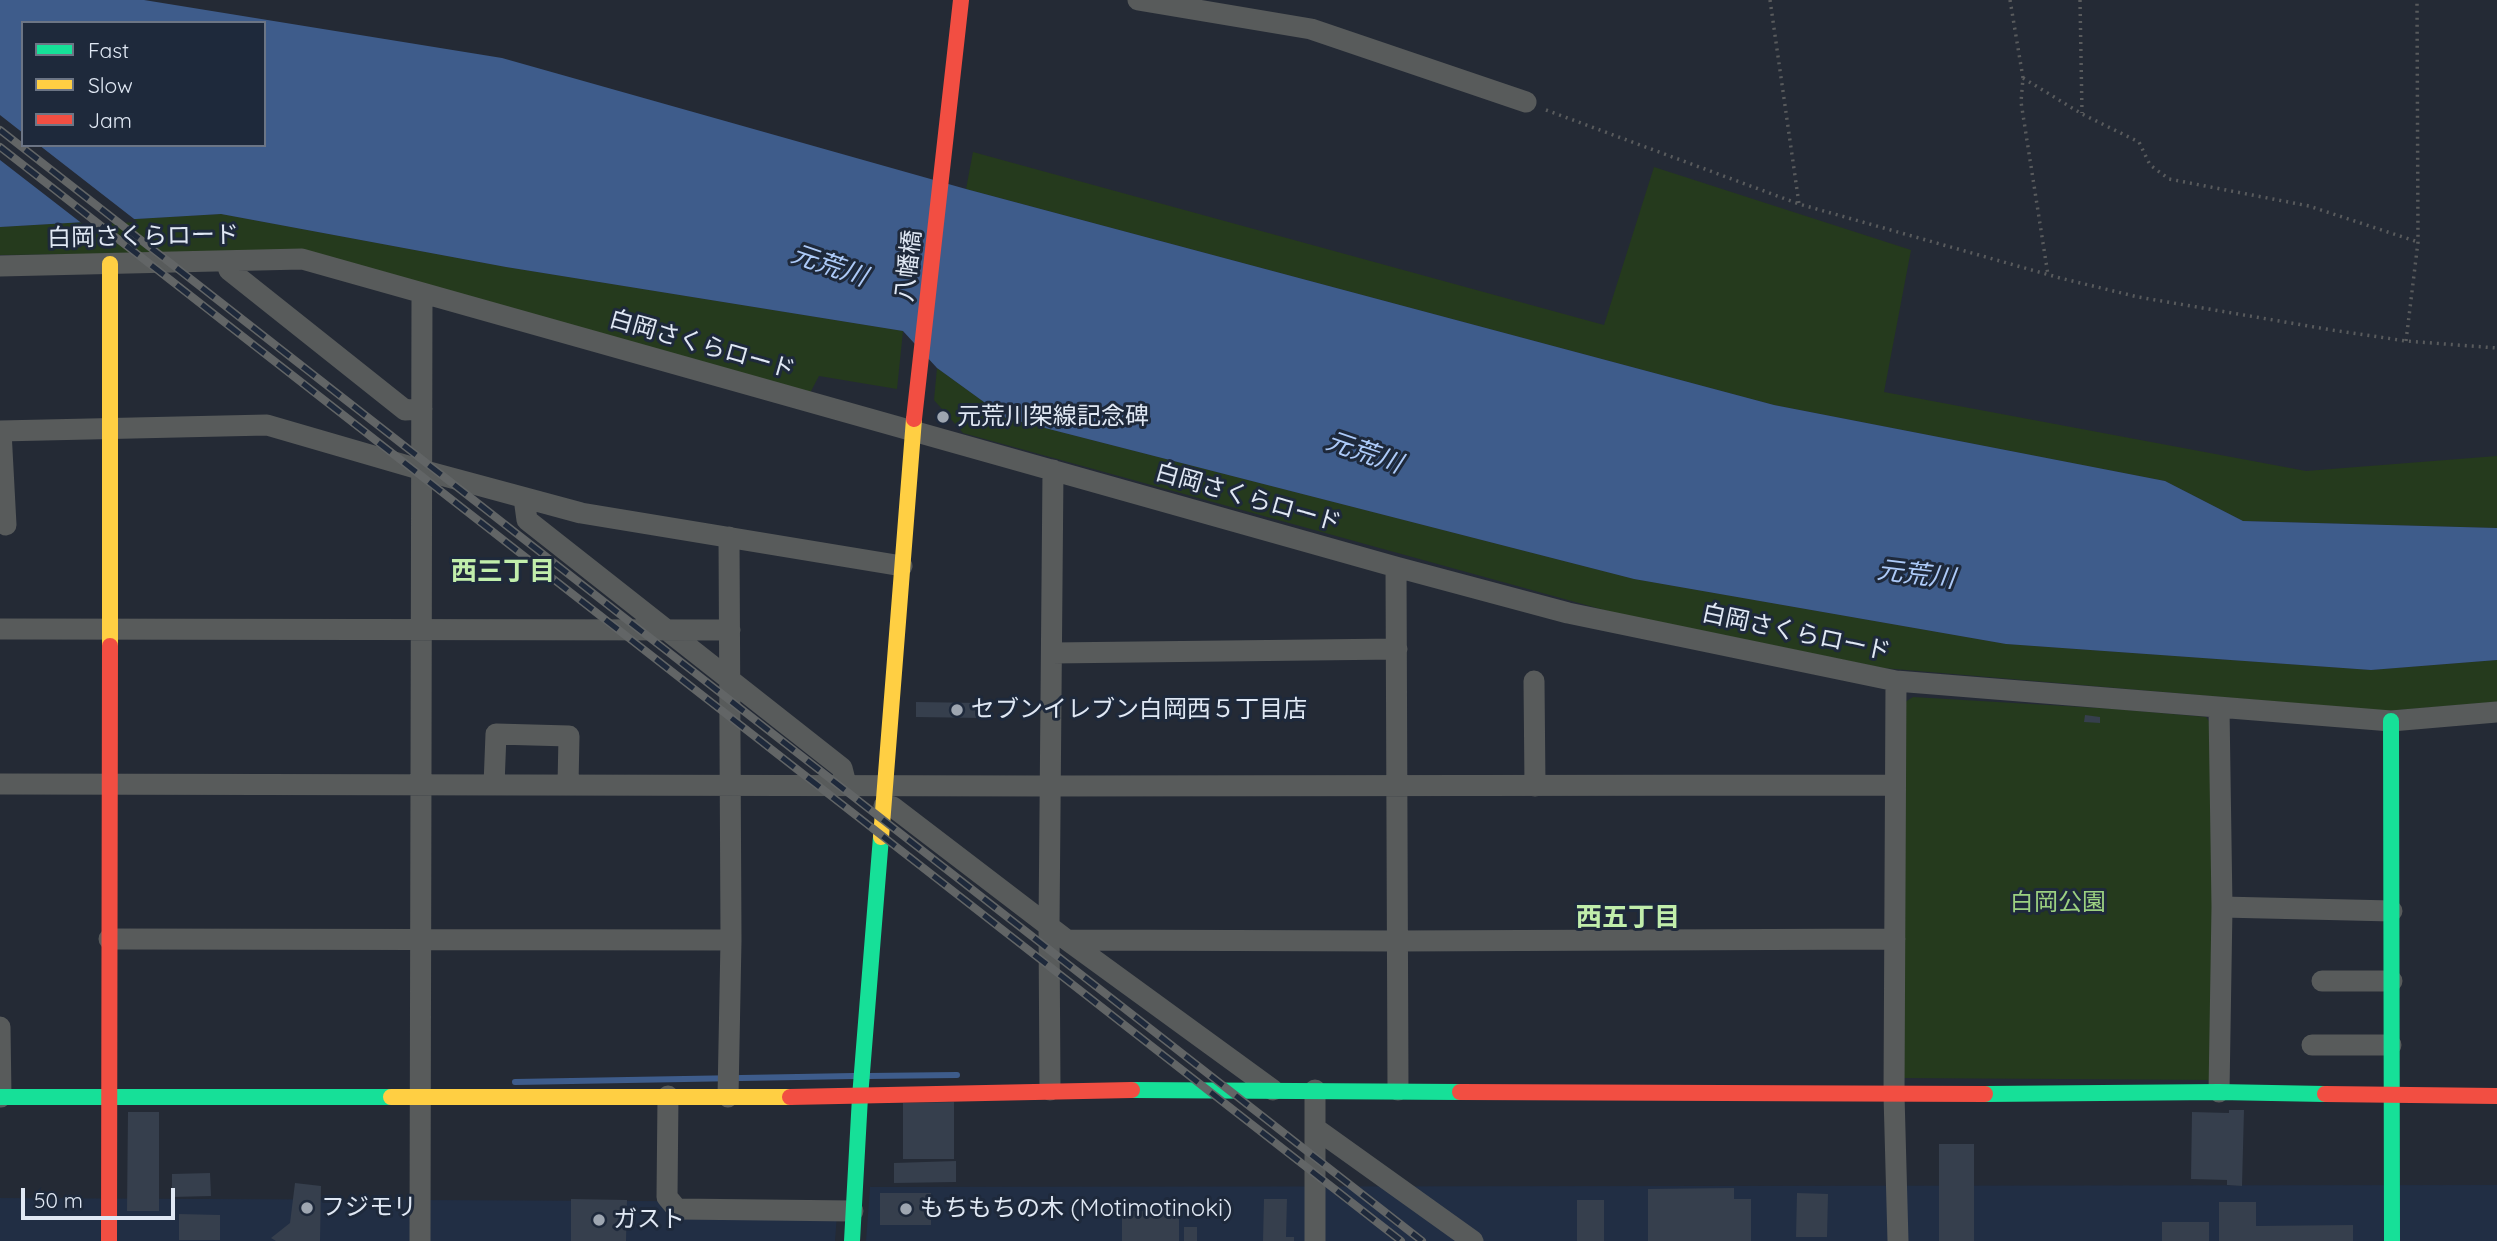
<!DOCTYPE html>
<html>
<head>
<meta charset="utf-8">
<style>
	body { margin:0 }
	#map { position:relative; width:2497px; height:1241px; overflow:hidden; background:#242a35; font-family:Quicksand,sans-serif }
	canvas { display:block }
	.legend { position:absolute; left:21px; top:21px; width:245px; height:126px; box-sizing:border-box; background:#1e293b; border:2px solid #6c7585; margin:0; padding:9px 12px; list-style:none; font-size:21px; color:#e0e8f4 }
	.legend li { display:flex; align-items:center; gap:14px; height:35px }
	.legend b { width:35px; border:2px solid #6c7585 }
	.scale { position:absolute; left:21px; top:1188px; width:154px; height:32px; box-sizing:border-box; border:4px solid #e0e8f4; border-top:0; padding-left:9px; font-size:21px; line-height:24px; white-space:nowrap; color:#e0e8f4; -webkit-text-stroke:5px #1e293b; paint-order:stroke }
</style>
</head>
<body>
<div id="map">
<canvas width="2497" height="1241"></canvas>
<ul class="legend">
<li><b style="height:9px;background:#16e098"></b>Fast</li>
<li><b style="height:9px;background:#ffcf43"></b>Slow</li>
<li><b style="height:9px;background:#f24e42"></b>Jam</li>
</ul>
<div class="scale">50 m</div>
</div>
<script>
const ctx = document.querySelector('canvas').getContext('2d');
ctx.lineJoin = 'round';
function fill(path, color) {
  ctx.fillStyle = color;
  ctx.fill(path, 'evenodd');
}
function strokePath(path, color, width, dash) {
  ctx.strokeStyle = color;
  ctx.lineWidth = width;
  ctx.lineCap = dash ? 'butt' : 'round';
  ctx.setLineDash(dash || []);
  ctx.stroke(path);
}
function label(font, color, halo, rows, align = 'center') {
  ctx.font = font + ' Quicksand,"Noto Sans JP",sans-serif';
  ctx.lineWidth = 6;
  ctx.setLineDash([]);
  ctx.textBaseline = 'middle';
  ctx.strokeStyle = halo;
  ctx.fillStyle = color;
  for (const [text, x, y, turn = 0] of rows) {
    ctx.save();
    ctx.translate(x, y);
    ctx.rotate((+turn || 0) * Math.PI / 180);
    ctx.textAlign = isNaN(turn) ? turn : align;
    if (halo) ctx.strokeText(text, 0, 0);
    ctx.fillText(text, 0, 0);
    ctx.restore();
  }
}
fill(new Path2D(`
	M2497 1185V1241H866L870 1187Z
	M0 1198 838 1202 835 1241H0Z`), '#212e44');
fill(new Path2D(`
	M973 152 1604 325 1654 167 1911 250 1884 392 2306 471 2497 456V528L2243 521 2165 481 1774 405 966 189Z
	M221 214 506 267 903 331 897 389 819 376 810 393 294 252 0 255V227Z
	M937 368 1006 418 1634 579 2006 644 2371 670 2497 660V702L2385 711 1883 668 1615 613 963 433 934 400Z
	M1913 697 2115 709 2206 717 2213 727 2212 1080 1902 1078 1905 702Z`), '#253a1d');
fill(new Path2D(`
	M0 0H144L502 58 966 189 1774 405 2165 481 2243 521 2497 528V660L2371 670 2006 644 1634 579 1006 418 937 368 903 331 506 267 221 214 0 227ZM23 23H264V145H23Z`), '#3e5c8b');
fill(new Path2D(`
	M0 115 23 133V145H39L138 222 84 225 0 160Z`), '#242a35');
strokePath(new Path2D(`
	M868 1076 957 1075
	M515 1082 854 1076`), '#3e5c8b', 6);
fill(new Path2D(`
	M916 702 981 703V718L916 717Z
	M2085 715 2100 717V723L2084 722Z
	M954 1102V1159H903V1103Z
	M2229 1110H2244L2242 1186 2227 1185V1180L2191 1179 2192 1112 2229 1113Z
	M128 1112H159V1211H127Z
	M1939 1144H1974V1241H1939Z
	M956 1161V1182L894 1183V1163Z
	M210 1173 211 1196 172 1197V1174Z
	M295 1183 321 1186 320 1241H276L271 1238 290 1223Z
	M1734 1188V1199H1751V1241H1648V1189Z
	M880 1193H931V1225H880Z
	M1797 1193 1828 1194 1827 1237H1796Z
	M571 1199 627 1200 626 1241H571Z
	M1264 1199H1287L1286 1237H1294V1241H1263Z
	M1577 1200H1604V1241H1577Z
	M2219 1202H2256V1226L2353 1225V1241H2219Z
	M1122 1211H1179V1241H1122Z
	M179 1214 220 1215V1240H179Z
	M2162 1222H2209V1241H2162Z
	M1184 1227H1197V1241H1184Z`), '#363f4d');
strokePath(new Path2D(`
	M1770 0 1799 204
	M2010 0 2023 78 2021 102 2048 275
	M2080 0 2082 113
	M2023 78 2082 114 2139 142 2150 165 2169 179 2309 206 2418 242
	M1546 110 1799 204 2060 278 2138 297 2332 330 2406 341 2497 348
	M2406 341 2418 242 2417 0`), '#595b5d', 3.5, [2, 5]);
strokePath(new Path2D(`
	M1138 0 1311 29 1526 102
	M226 261 229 270 405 410 422 409
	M0 266 302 259 1396 567 1568 613 1896 681 2391 721 2497 712
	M0 431 267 425 422 470 581 513 902 566
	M1 431 6 525
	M524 498 527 520 842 768 846 784
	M1396 567 1398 1090
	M0 629 730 630
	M1052 653 1397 649
	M1534 681 1535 786
	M1896 681 1894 1095 1898 1241
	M0 784 1050 786 1894 785
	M494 785 496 734 569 736 568 785
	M884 806 893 807 1067 940 1273 1090
	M2222 907 2392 911
	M109 939 731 940
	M1067 940 1397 941 1895 939
	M2322 981H2392
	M0 1027 1 1097
	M2312 1045H2391
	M1050 1090 1049 926 1053 470
	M1315 1090V1241
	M2219 1092 2222 907 2219 708
	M668 1096 667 1197 677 1209 853 1211
	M728 1097 731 940 729 537
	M1315 1128 1473 1241
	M420 1241 422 294`), '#585b5b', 21);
strokePath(new Path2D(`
	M2391 721 2392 1241
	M1132 1090 1460 1092
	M1985 1094 2219 1092 2325 1094
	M0 1097H391
	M852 1241 860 1097 881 837`), '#16e098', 16);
strokePath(new Path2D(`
	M110 646V264
	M881 837 914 419
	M391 1097H790`), '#ffcf43', 16);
strokePath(new Path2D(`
	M914 419 961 0
	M1460 1092 1985 1094
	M2325 1094 2497 1096
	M790 1097 1132 1090
	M109 1241 110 646`), '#f24e42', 16);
const rail = new Path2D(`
	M0 130 1422 1241
	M0 147 1401 1241`);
strokePath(rail, '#626566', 8);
strokePath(rail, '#1e293b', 5, [16]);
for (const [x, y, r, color] of [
	[943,417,7,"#9ea6b1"],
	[957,710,7,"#9ea6b1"],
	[307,1208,7,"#9ea6b1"],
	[906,1209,7,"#9ea6b1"],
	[599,1220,7,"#9ea6b1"]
]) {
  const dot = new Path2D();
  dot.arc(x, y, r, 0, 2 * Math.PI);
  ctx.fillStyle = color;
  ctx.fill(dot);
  strokePath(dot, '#1e293b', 2.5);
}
label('24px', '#e0e8f4', '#1e293b', [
	["白岡さくらロード",143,237,-1],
	["八幡橋",909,266,-83],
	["白岡さくらロード",702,345,16],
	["白岡さくらロード",1248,498,16],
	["白岡さくらロード",1796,633,12]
]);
label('24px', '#e0e8f4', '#1e293b', [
	["元荒川架線記念碑",957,417],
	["セブンイレブン白岡西５丁目店",971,710],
	["フジモリ",321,1208],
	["もちもちの木 (Motimotinoki)",920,1209],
	["ガスト",613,1220]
], 'left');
label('24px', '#9cd181', '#1e293b', [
	["白岡公園",2058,903]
]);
label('italic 26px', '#adcaf8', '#1e293b', [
	["元荒川",829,266,19],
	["元荒川",1364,453,19],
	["元荒川",1916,575,7]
]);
label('bold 26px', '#c1eeab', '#1e293b', [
	["西三丁目",503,572],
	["西五丁目",1628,918]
]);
</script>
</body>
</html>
